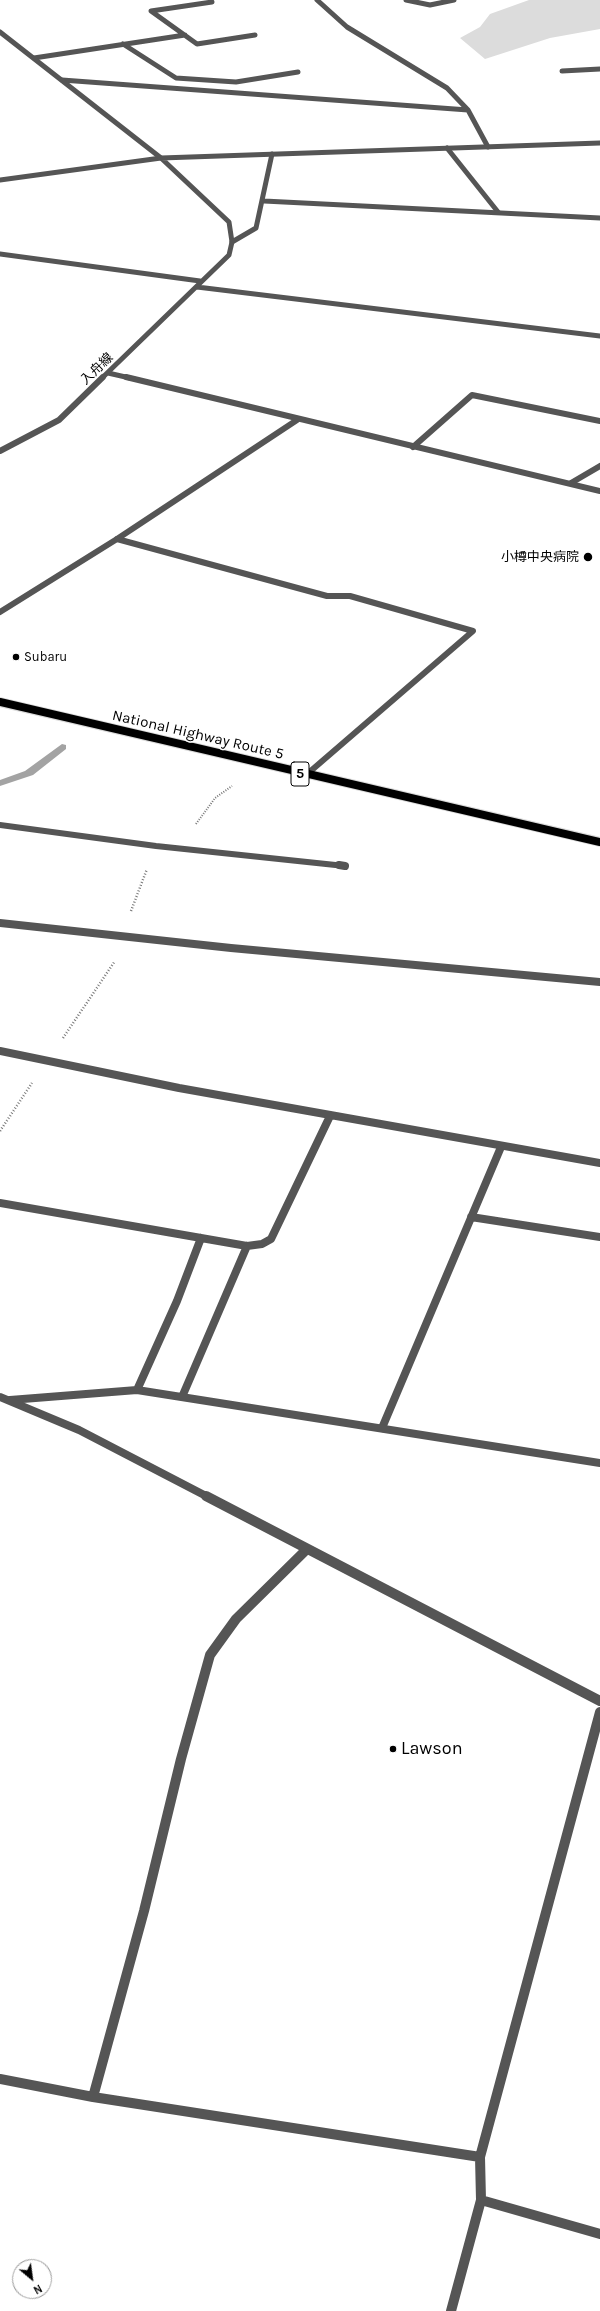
<!DOCTYPE html>
<html>
<head>
<meta charset="utf-8">
<style>
	body { margin:0 }
	#map { position:relative; width:600px; height:2311px; overflow:hidden; background:#fff; font-family:Karla,sans-serif }
	canvas { display:block }
	.north { position:absolute; left:12px; top:2259px; width:40px; height:40px; box-sizing:border-box; background:#fff; border:1px solid #999; border-radius:50%; rotate:151deg; font-size:11px; font-weight:700; line-height:16px; text-align:center; color:#000 }
	.north::after { content:''; display:block; margin:auto; width:14px; height:18px; background:#000; clip-path:polygon(50% 0,100% 100%,50% 72%,0 100%) }
</style>
</head>
<body>
<div id="map">
<canvas width="600" height="2311"></canvas>
<div class="north">N</div>
</div>
<script>
const ctx = document.querySelector('canvas').getContext('2d');
ctx.lineJoin = 'round';
function fill(path, color) {
  ctx.fillStyle = color;
  ctx.fill(path, 'evenodd');
}
function strokePath(path, color, width, dash) {
  ctx.strokeStyle = color;
  ctx.lineWidth = width;
  ctx.lineCap = dash ? 'butt' : 'round';
  ctx.setLineDash(dash || []);
  ctx.stroke(path);
}
function label(font, color, halo, rows, align = 'center') {
  ctx.font = font + ' Karla,"Noto Sans JP",sans-serif';
  ctx.lineWidth = 3;
  ctx.setLineDash([]);
  ctx.textBaseline = 'middle';
  ctx.strokeStyle = halo;
  ctx.fillStyle = color;
  for (const [text, x, y, turn = 0] of rows) {
    ctx.save();
    ctx.translate(x, y);
    ctx.rotate((+turn || 0) * Math.PI / 180);
    ctx.textAlign = isNaN(turn) ? turn : align;
    if (halo) ctx.strokeText(text, 0, 0);
    ctx.fillText(text, 0, 0);
    ctx.restore();
  }
}
fill(new Path2D(`
	M529 0H600V29L550 38 485 59 460 38 480 27 490 14Z`), '#dcdcdc');
fill(new Path2D(`
	M62 744 66 745V749L33 775 0 786V780L25 771Z`), '#a3a3a3');
const trunk = new Path2D(`
	M0 702 600 842`);
strokePath(trunk, '#dbdbdb', 10);
strokePath(new Path2D(`
	M196 824 215 798 232 786`), '#777', 2, [1, 1.5]);
strokePath(new Path2D(`
	M131 911 147 869
	M63 1038 115 961
	M0 1131 32 1083`), '#777', 2.5, [1, 2]);
strokePath(new Path2D(`
	M406 0 430 5 454 0
	M212 2 151 11 197 44 255 35
	M123 44 176 78 236 82 298 72
	M34 58 185 35
	M562 71 600 69
	M447 148 498 212`), '#555', 5);
strokePath(new Path2D(`
	M413 447 472 395 600 421
	M117 539 327 596H350L473 631 306 775`), '#555', 6);
strokePath(new Path2D(`
	M471 1217 600 1237
	M382 1428 501 1147`), '#555', 8);
strokePath(new Path2D(`
	M317 0 347 27 447 88 468 110 488 147
	M62 80 468 110
	M0 180 161 158
	M264 201 600 218
	M232 242 256 228 272 154
	M0 254 200 281`), '#555', 5);
strokePath(new Path2D(`
	M571 483 600 466
	M0 612 117 539 297 420
	M0 825 156 846 345 866`), '#555', 6);
strokePath(new Path2D(`
	M339 865 345 866
	M0 923 231 948 600 982
	M0 1051 179 1088 600 1163
	M0 1203 247 1246 262 1244 271 1239 330 1116
	M137 1390 177 1301 201 1238
	M182 1397 247 1246
	M10 1400 137 1390 600 1463`), '#555', 8);
strokePath(new Path2D(`
	M0 2079 93 2097 480 2157
	M93 2097 144 1911 181 1759 210 1655 236 1619 306 1550
	M481 2200 600 2234
	M451 2311 481 2200 480 2157 600 1712`), '#555', 10);
strokePath(new Path2D(`
	M0 32 161 158 229 222 232 242 229 255 102 378
	M161 158 600 143
	M197 287 600 336
	M108 373 130 378`), '#555', 5);
strokePath(new Path2D(`
	M126 377 600 491
	M0 451 59 420 103 377`), '#555', 6);
strokePath(new Path2D(`
	M0 1397 79 1430 208 1497`), '#555', 8);
strokePath(new Path2D(`
	M206 1496 600 1701`), '#555', 10);
strokePath(trunk, '#000', 8);
for (const [x, y, r, color] of [
	[588,557,5,"#000"],
	[16,657,4,"#000"],
	[393,1749,4,"#000"]
]) {
  const dot = new Path2D();
  dot.arc(x, y, r, 0, 2 * Math.PI);
  ctx.fillStyle = color;
  ctx.fill(dot);
  strokePath(dot, '#fff', 1.5);
}
label('13px', '#000', '#fff', [
	["入舟線",97,369,-44]
]);
label('13px', '#000', '#fff', [
	["小樽中央病院",579,557],
	["Subaru",24,657,"left"]
], 'right');
for (const [x, y, w] of [
	[300,774,18]
]) {
  const box = new Path2D();
  box.roundRect(x - w / 2, y - 12, w, 24, 3);
  ctx.fillStyle = '#fff';
  ctx.fill(box);
  strokePath(box, '#000', 1);
}
label('bold 14px', '#000', null, [
	["5",300,774]
]);
label('15px', '#000', '#fff', [
	["National Highway Route 5",198,735,13]
]);
label('18px', '#000', '#fff', [
	["Lawson",401,1749]
], 'left');
</script>
</body>
</html>
